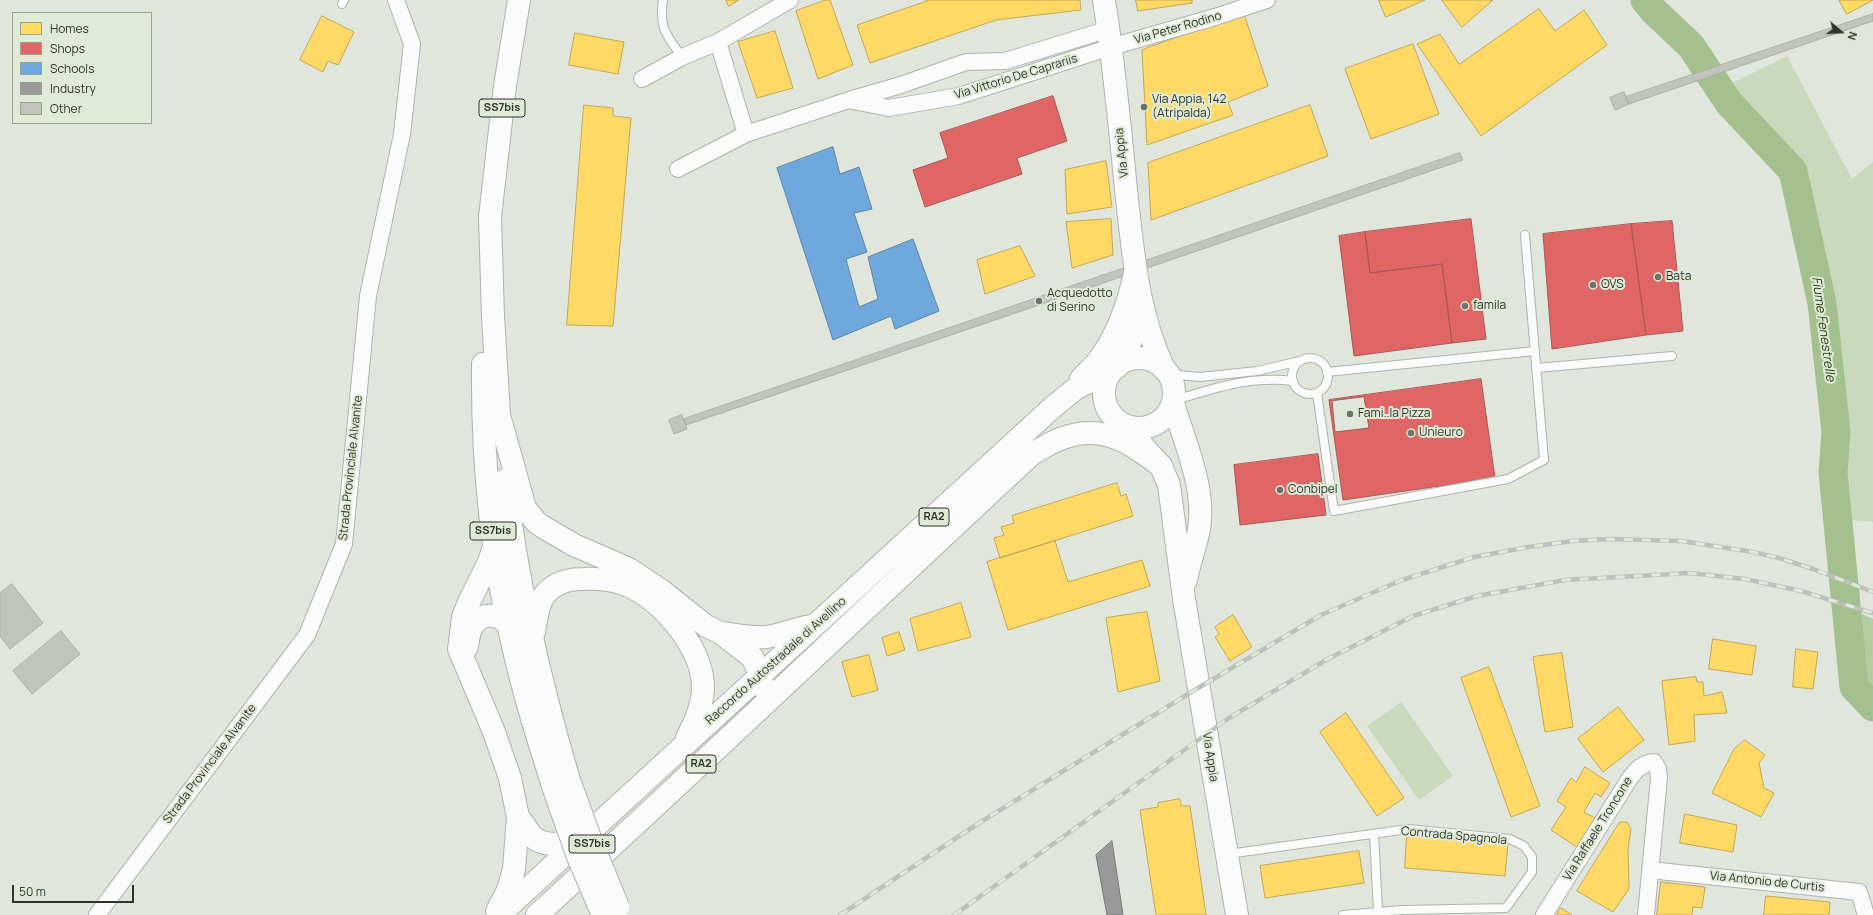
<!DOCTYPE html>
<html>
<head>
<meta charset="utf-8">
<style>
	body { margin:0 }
	#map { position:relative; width:1873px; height:915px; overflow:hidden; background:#e0e6dc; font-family:Manrope,sans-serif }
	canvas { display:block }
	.legend { position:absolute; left:12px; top:12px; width:140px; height:112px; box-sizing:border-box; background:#dfebd7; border:1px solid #99a193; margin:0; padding:5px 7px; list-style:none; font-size:12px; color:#2f332c }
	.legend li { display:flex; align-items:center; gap:8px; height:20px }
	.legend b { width:20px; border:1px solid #99a193 }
	.north { position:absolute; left:1821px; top:12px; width:40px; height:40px; -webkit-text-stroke:3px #dfebd7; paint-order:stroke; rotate:109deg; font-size:11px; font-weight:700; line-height:16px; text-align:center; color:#2f332c }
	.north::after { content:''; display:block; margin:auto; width:14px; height:18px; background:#2f332c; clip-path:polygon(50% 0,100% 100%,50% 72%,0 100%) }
	.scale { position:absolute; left:12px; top:885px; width:122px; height:18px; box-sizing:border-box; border:2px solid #2f332c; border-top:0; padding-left:5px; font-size:12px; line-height:14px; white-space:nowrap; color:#2f332c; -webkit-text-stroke:3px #dfebd7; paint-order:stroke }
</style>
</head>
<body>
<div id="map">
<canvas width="1873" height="915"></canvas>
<ul class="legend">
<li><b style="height:11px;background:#ffd966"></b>Homes</li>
<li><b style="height:11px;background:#e06666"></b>Shops</li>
<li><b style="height:11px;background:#6fa8dc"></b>Schools</li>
<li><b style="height:11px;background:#999"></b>Industry</li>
<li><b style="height:11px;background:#c0c4bc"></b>Other</li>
</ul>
<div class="north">N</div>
<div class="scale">50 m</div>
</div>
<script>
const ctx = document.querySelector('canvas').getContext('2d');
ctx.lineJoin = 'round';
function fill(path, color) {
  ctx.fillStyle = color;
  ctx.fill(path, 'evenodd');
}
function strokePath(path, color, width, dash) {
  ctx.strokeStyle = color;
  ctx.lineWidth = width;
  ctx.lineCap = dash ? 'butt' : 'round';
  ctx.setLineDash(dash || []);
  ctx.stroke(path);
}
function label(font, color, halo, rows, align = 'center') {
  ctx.font = font + ' Manrope,sans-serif';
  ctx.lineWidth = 4;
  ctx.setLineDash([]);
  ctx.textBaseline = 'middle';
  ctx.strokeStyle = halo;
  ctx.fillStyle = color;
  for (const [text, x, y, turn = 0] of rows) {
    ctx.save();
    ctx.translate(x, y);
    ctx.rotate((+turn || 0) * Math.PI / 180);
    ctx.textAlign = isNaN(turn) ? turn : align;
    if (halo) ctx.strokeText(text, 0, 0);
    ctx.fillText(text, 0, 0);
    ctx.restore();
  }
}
fill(new Path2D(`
	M1787 56 1852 179 1873 162V522L1838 519 1833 472 1836 432 1822 303 1793 171 1722 88Z
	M1401 702 1453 776 1419 800 1367 726Z`), '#c9dabc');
fill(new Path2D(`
	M1851 609 1873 619V697L1862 685Z`), '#b4cba3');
const homes = new Path2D(`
	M726 0H739L729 6Z
	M826 0H830L853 65 818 79 796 11Z
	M926 0H1080L1081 10 996 20 870 63 857 25 927 1Z
	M1136 0H1192V3L1138 11Z
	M1379 0H1425L1386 17Z
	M1442 0H1493L1462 27Z
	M1839 0H1873L1847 14Z
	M1539 9 1555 31 1584 10 1607 45 1481 136 1417 44 1440 34 1459 64Z
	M1244 14 1268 86 1228 102 1233 115 1147 145 1142 50Z
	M322 16 354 32 338 65 328 61 323 72 300 60Z
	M775 31 793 88 757 98 738 42Z
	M575 33 624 42 618 74 569 65Z
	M1413 44 1439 114 1371 139 1345 69Z
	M584 105 613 108V116L631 118 613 326 567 325Z
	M1310 105 1328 156 1151 220 1148 163Z
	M1106 161 1112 207 1067 214 1065 170Z
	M1111 219 1113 255 1072 268 1066 222Z
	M1020 246 1035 276 985 294 977 260Z
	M1117 483 1121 496 1126 494 1133 516 1000 558 994 538 1004 535 1001 527 1014 523 1012 516Z
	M1055 541 1068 582 1142 560 1150 586 1008 630 987 562Z
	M961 603 971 637 918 651 910 619Z
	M1147 612 1160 681 1118 692 1106 618Z
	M1233 615 1252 647 1230 661 1215 637 1219 634 1215 627Z
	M899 632 905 650 887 656 882 638Z
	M1713 639 1756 646 1752 675 1709 669Z
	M1796 649 1818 652 1813 689 1793 687Z
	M1562 653 1573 727 1545 732 1533 657Z
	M869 655 878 690 852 697 842 662Z
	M1489 667 1540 806 1511 817 1461 678Z
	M1696 677 1697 682H1703L1704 696 1722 692 1727 713 1694 715 1695 741 1669 745 1662 681Z
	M1618 707 1644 740 1603 772 1578 739Z
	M1346 713 1404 798 1377 816 1320 732Z
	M1745 740 1765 755 1759 763 1764 788 1774 793 1761 817 1712 793 1734 749Z
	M1585 767 1610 783 1601 797 1595 793 1584 812 1595 818 1577 847 1551 830 1566 807 1557 801 1571 778 1576 782Z
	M1180 799 1181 806H1190L1206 915H1156L1140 810 1158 807V803Z
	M1685 814 1737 825 1733 852 1680 843Z
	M1620 822H1627L1631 829 1628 848 1629 889 1613 912 1577 891Z
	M1407 836 1508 844 1505 876 1405 868Z
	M1359 851 1364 883 1265 898 1260 866Z
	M1661 882 1705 887 1702 908 1693 907 1692 915H1657Z
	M1766 896 1830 902 1829 915H1764Z
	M1561 908 1572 915H1557Z`);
fill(homes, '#ffd966');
strokePath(homes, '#c1a755', 1);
const shops = new Path2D(`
	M1053 96 1067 141 1017 158 1022 174 925 207 913 170 948 158 940 133Z
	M1471 219 1486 339 1452 343 1442 264 1370 273 1365 232Z
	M1672 221 1683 331 1646 335 1631 224Z
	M1631 224 1646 335 1552 349 1543 234Z
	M1365 232 1370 273 1442 264 1452 343 1354 356 1339 236Z
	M1481 379 1495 478 1343 500 1329 400Z
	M1364 397 1369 428 1335 432 1332 401Z
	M1318 454 1326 515 1240 525 1234 465Z`);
fill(shops, '#e06666');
strokePath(shops, '#ab5755', 1);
const schools = new Path2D(`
	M833 147 840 174 859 167 872 209 854 213 867 252 846 259 859 307 878 299 868 257 913 239 939 311 895 329 891 316 833 340 777 168Z`);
fill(schools, '#6fa8dc');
strokePath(schools, '#5c85a7', 1);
const industry = new Path2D(`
	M1112 841 1123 915H1107L1096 855Z`);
fill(industry, '#999');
strokePath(industry, '#797a78', 1);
strokePath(new Path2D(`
	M1645 0 1654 11 1691 46 1729 103 1793 171 1822 303 1836 432 1833 472 1854 687 1873 707`), '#a4c08f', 29);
const building = new Path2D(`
	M1873 14V21L1629 104 1626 97Z
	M1624 92 1629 104 1615 110 1610 98Z
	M1460 153 1463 160 995 320 686 425 684 419Z
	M682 415 687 429 674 434 669 420Z
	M12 584 43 623 10 649 0 636V593Z
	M61 631 80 654 32 694 13 671Z`);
fill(building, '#c0c4bc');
strokePath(building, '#abb0a8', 1);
const lane = new Path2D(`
	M663 0C659 29 666 34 682 57
	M342 4 344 0
	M1292 376a18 18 0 1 1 36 0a18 18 0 1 1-36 0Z
	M1537 368 1672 356
	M1327 372 1535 351
	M1168 374 1200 377 1257 371 1300 361
	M1317 393 1334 511 1508 479 1544 460 1525 235
	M1173 401C1213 388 1250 376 1293 381
	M1374 834 1378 911
	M1228 854 1408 829 1510 839 1524 846 1532 857V872L1506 908 1402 910 1343 915`);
const street = new Path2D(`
	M718 42 746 134
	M642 79 682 57 718 42 790 0
	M853 101 889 108 959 96 1111 47 1215 17 1267 0
	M678 169 746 134 849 100 901 85 966 62 1005 61 1109 29
	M1650 870 1859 892 1866 915
	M97 915 307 635 344 544 368 296 402 134 412 44 396 0
	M1544 915 1630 778C1636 770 1642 763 1654 762L1658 769 1659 778 1646 915`);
const secondary = new Path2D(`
	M1104 0C1114 63 1120 126 1126 190 1133 251 1137 312 1164 369
	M1104 393a35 35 0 1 1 70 0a35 35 0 1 1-70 0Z
	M1120 364C1130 346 1136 328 1141 308
	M1173 403C1184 441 1206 488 1199 529 1196 546 1189 563 1186 580
	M1125 426 1161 466 1169 485 1184 599 1237 915`);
const primary = new Path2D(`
	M490 217 505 86 519 0`);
const highway = new Path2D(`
	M490 217 493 316 499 415 525 508 536 522 543 527 574 545 629 569 662 591 706 626 721 633 752 657 760 674 763 687
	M483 364C482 458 491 555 513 646 524 695 539 742 554 789
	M1081 379C1086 372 1093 368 1098 361 1118 335 1128 305 1135 273
	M505 480C517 582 540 682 569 780
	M494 547 489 562 469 602 463 617 459 649 494 732 510 778 518 817 514 869 508 890 497 911
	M534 632C536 620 537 608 543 597 552 584 567 579 583 579 600 578 618 580 633 588 666 605 704 651 703 689 702 707 695 722 687 738
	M722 633C737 635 751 638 766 637 782 635 796 628 812 626
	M467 647C468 639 469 631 473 625 483 611 500 614 509 626
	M518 817C523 823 527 829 531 835 543 849 566 843 581 839
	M499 915 1053 407 1075 389 1117 367
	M537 915C704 763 867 607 1033 453 1043 448 1053 441 1063 438 1103 423 1130 443 1161 466`);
strokePath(lane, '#aeb3ac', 10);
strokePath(street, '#aeb3ac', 18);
strokePath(secondary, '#aeb3ac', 24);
strokePath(primary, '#aeb3ac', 24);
strokePath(highway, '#aeb3ac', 24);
strokePath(lane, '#fafbfa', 8);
strokePath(street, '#fafbfa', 16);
strokePath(secondary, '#fafbfa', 22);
strokePath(primary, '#fafbfa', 22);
strokePath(highway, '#fafbfa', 22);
const rail = new Path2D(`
	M840 915 979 823 1198 688 1321 615 1402 580 1474 557 1529 547 1572 541 1610 539 1681 541 1753 552 1779 558 1813 569 1873 592
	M954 915 1229 718 1326 660 1413 616 1477 596 1565 580 1690 573 1745 579 1801 591 1873 613`);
strokePath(rail, '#bec0bd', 4.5);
strokePath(rail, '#dfebd7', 3, [9]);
const highwayBridge = new Path2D(`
	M569 780 592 843 618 907
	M554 789 578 857 603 915`);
strokePath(highwayBridge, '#aeb3ac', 24, []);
strokePath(highwayBridge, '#fafbfa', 22);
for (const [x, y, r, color] of [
	[1144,107,4,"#6d726a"],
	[1658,277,4,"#6d726a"],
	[1593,285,4,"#6d726a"],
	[1039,301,4,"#6d726a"],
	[1465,306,4,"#6d726a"],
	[1350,414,4,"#6d726a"],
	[1411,433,4,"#6d726a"],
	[1280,490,4,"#6d726a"]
]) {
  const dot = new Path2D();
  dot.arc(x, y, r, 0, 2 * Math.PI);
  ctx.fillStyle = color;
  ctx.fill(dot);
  strokePath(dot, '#dfebd7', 1.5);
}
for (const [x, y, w] of [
	[502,108,46],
	[934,517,30],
	[493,531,46],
	[701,764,30],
	[592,844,46]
]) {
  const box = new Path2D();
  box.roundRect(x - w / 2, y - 9, w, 18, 3);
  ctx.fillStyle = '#dfebd7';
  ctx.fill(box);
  strokePath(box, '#2f332c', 1);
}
label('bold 11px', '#2f332c', null, [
	["SS7bis",502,108],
	["RA2",934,517],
	["SS7bis",493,531],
	["RA2",701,764],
	["SS7bis",592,844]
]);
label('12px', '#2f332c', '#dfebd7', [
	["Via Peter Rodino",1178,28,-16],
	["Via Vittorio De Caprariis",1016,77,-17],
	["Via Appia",1122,153,-96],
	["Strada Provinciale Alvanite",351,468,-84],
	["Raccordo Autostradale di Avellino",776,661,-42],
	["Via Appia",1210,757,81],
	["Strada Provinciale Alvanite",210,764,-53],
	["Via Raffaele Troncone",1598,829,-58],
	["Contrada Spagnola",1454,836,5],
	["Via Antonio de Curtis",1767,882,6]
]);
label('12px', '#2f332c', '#dfebd7', [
	["Via Appia, 142",1152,100],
	["(Atripalda)",1152,114],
	["Bata",1666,277],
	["OVS",1601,285],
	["Acquedotto",1047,294],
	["di Serino",1047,308],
	["famila",1473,306],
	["Fami..la Pizza",1358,414],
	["Unieuro",1419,433],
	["Conbipel",1288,490]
], 'left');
label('italic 13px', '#263e0f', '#dfebd7', [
	["Fiume Fenestrelle",1823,329,82]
]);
</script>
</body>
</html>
